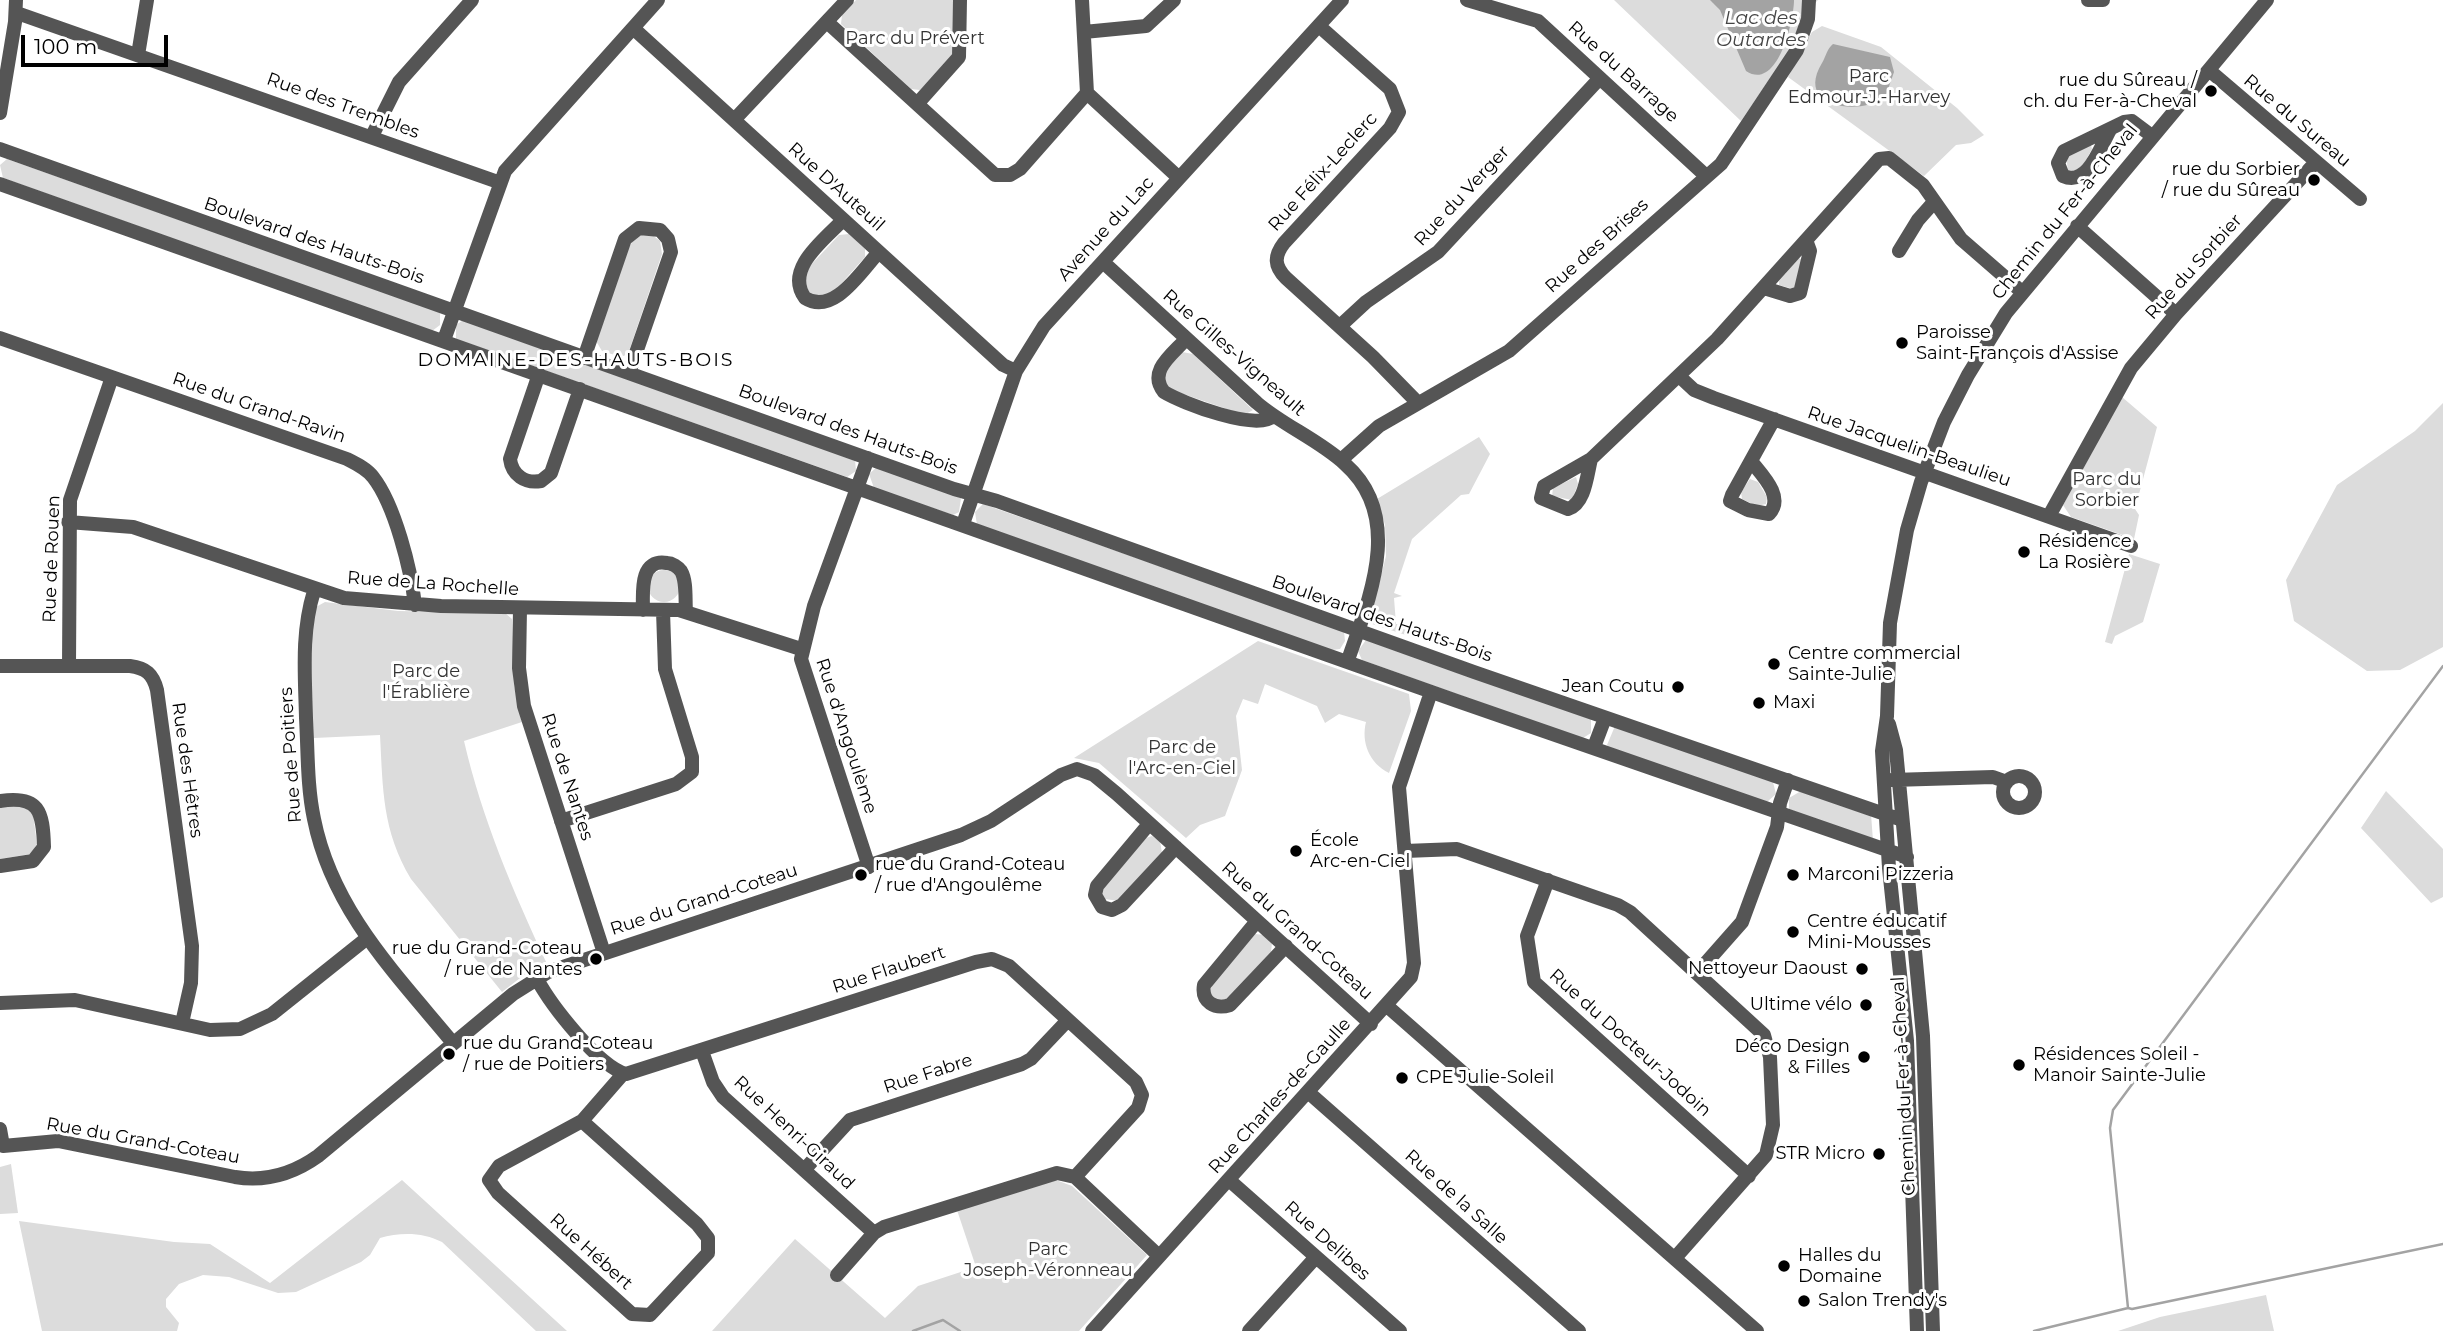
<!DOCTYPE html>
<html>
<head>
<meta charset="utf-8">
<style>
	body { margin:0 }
	#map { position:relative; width:2443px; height:1331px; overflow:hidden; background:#fff; font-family:Montserrat,sans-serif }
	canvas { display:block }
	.scale { position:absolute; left:21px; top:35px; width:147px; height:32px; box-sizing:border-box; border:4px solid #000; border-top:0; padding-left:9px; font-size:21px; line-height:24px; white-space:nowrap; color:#000; -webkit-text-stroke:5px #fff; paint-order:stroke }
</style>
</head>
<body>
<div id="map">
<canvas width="2443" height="1331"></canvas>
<div class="scale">100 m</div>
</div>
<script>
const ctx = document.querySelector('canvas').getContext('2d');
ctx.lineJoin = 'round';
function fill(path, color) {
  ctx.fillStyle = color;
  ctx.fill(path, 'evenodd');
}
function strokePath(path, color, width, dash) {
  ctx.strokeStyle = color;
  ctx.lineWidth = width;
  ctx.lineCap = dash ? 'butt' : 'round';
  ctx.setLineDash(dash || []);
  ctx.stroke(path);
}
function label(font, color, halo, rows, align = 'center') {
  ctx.font = font + ' Montserrat,sans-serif';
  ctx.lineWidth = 6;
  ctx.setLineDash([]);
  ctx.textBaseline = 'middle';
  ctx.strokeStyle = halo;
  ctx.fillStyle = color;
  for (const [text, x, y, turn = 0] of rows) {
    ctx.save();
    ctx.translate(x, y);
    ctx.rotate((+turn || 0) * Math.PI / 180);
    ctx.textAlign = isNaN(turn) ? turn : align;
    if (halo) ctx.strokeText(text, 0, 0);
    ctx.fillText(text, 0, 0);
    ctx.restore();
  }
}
fill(new Path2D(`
	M856 0H953L954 54 920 90 911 89 841 24 842 15Z
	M1614 0H1818L1803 15 1789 51 1741 121Z
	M1822 26 1881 47 1957 108 1984 135 1971 143 1956 145 1924 176 1788 77 1812 32Z
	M2091 145 2092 149 2081 169 2068 171 2066 156Z
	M7 159 440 312V325L432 331 3 178 0 165Z
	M643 234H651L660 241 662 254 628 354 621 357 602 351 596 341 627 251 632 242Z
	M849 234 865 249V257L832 294 822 298 807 291 804 275 808 268 839 235Z
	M1799 258 1802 260 1798 284 1793 289 1779 285V281Z
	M463 320 855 460 856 471 847 477 456 339V325Z
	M1182 352 1193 354 1253 410 1244 415 1169 389 1166 385 1165 370Z
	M2122 397 2157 427 2135 509 2139 515 2134 539 2071 517 2063 505Z
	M2443 403V647L2400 670 2367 671 2294 621 2286 580 2337 485 2415 431Z
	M1479 437 1490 454 1469 494 1461 495 1412 539 1394 593 1402 596 1394 598 1396 624H1404L1409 636 1369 623 1386 556 1385 525 1377 499Z
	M877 467 961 498 959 512 953 515 874 488 869 474Z
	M1576 477 1578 484 1572 500 1552 496 1553 488Z
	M1750 479 1758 482 1767 497 1766 504 1757 506 1742 499 1741 492Z
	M983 504 1344 631 1345 641 1340 649 1332 650 977 525 975 512Z
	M2129 554 2160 564 2143 622 2115 636 2112 644 2105 642Z
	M648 586a16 16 0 1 1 32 0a16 16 0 1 1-32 0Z
	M325 602 398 611 505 613 512 619 514 685 522 722 464 741C482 819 513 891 547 964L524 975 502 992 411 879C382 830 383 790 380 735L314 738 310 646 316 607Z
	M1366 640 1591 718V733L1583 738 1577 737 1362 660 1358 651Z
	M1258 641 1409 694 1411 711 1389 773C1369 763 1361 742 1366 722L1339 714 1325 723 1317 706 1265 684 1258 704 1243 699 1236 716 1242 770 1225 816 1200 825 1186 838 1099 763 1074 758Z
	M1615 726 1773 782 1776 794 1767 802 1609 748 1607 745Z
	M1801 791 1871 814 1873 841 1789 809V798Z
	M2386 791 2443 849V897L2431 903 2361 828Z
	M21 804 33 814 37 844 31 854 0 859V808Z
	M1152 836 1160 841 1162 853 1119 901 1105 899 1102 895 1104 884 1146 838Z
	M1255 934 1264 935 1272 943 1271 952 1226 999H1215L1210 992 1212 985Z
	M11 1164 18 1213 0 1214V1167Z
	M402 1180 567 1331H536L442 1242C423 1232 400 1232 380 1238L370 1255 361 1262 296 1292 278 1293 229 1277 203 1275 179 1284 166 1299V1307L179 1323 177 1331H42L19 1221 174 1242 210 1244 270 1283Z
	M1056 1180 1072 1186 1147 1255 1079 1331H712L795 1239 885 1318 918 1286 976 1267 957 1210Z
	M2266 1295 2274 1331H2118L2160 1317Z`), '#dcdcdc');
fill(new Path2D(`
	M1710 0H1794C1794 20 1778 92 1746 71L1720 10Z
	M1833 44 1890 57 1894 72 1885 98C1856 116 1795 107 1822 63 1826 56 1827 49 1833 44Z`), '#a3a3a3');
strokePath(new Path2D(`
	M2443 666 2113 1110 2110 1128 2128 1308 2132 1309 2443 1244
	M913 1331 943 1320 960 1331
	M2034 1331 2128 1308`), '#a3a3a3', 2.5);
strokePath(new Path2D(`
	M1082 0 1087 93 1179 178
	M1467 0 1538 21 1705 175
	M2088 0H2103
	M17 13 498 182
	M827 22 995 175H1010L1020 169 1087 93
	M1319 26 1390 89 1399 112 1390 128 1284 243C1274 256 1274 266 1286 278L1373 357 1418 403
	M633 28 1003 365 1016 371
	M1084 32 1146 26 1174 0
	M138 55 147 0
	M2210 71 2360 199
	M917 104 959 57 960 0
	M0 113 15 22 16 0
	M734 120 847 0
	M2110 130C2100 147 2088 187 2063 176L2058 163 2064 151 2124 122 2132 121 2152 136
	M372 136 399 82 472 0
	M0 149 954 489 997 501 1474 672 1902 820
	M0 184 1457 701 1907 857
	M843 220C824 240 784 269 805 298 834 316 861 271 879 252
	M2077 226 2176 314
	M1899 251 1918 220 1934 202
	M1103 262 1257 403C1284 426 1319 440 1345 464 1405 517 1369 599 1348 660
	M1764 288 1790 296 1800 293 1810 251 1806 240
	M1340 326 1366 302 1438 252 1600 78
	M0 338 347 459C357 464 367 469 373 477 395 505 411 570 415 605
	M1186 339C1173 354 1147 371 1164 392 1182 403 1258 432 1273 416
	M444 340 505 171 658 0
	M584 358 625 239 639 228 660 230 668 239 671 252 629 373
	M539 374 510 459C512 475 525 484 541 481L551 473 580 389
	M1679 376 1694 390 1714 398 2131 546
	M868 458 814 606 801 659 869 867
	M1591 459C1587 475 1585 504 1568 509L1541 498 1544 486 1591 459 1717 339 1879 159 1889 158 1923 185 1961 239 2022 292
	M1341 460 1379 426 1509 351 1721 164 1797 50 1808 19 1809 0
	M1751 461C1762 475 1785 497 1769 514L1748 510 1730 501 1732 495 1774 419
	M2049 516 2131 368 2176 314 2316 162
	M68 522 133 527 344 598 441 606 679 610 801 649
	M963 524 1016 371 1044 326 1342 0
	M314 591C301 633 305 674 306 718 308 752 307 786 314 819 332 910 396 974 453 1043
	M520 609 519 668 524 706 604 953
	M643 610C643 593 639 558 667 563 672 563 678 567 681 571 687 581 685 600 686 611
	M0 666H130C146 668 153 674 157 690L192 946 191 983 182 1023
	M69 666 70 500 112 377
	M1889 724 1896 750 1923 1036 1933 1331
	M1594 747 1605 718
	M2003 792a16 16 0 1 1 32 0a16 16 0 1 1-32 0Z
	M1892 780 1993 777 2007 782
	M0 801C39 795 43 811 44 847L33 861 0 866
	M561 821 676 784 692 772V757L665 669 663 611
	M1149 824 1097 886 1095 895 1102 907 1112 910 1122 905 1176 847
	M1405 851 1457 849 1618 905 1630 912 1764 1035 1770 1057 1773 1125 1766 1155 1675 1258
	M1548 880 1527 936 1534 982 1749 1176
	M1257 921 1204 985C1201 1002 1215 1010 1230 1005L1286 946
	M1697 973 1742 922 1777 827 1780 803 1788 780
	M537 979C551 1005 598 1066 626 1074L976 962 992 959 1009 966 1136 1082 1142 1095 1138 1108 1075 1177
	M0 1003 75 1000 210 1030 240 1029 272 1014 366 939
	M1387 1006 1757 1331
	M702 1051 713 1082 723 1097 874 1233
	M1308 1092 1579 1331
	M582 1121 697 1224 708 1238V1253L650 1315 632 1314 498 1193 489 1180 499 1166 582 1121 623 1074
	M0 1129 3 1146 58 1141 235 1177C266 1182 293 1174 318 1156L513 994 548 972 961 835 991 821 1061 775 1077 769 1094 775 1117 794 1371 1024
	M804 1170 850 1120 1022 1064 1031 1059 1068 1020
	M1229 1180 1400 1331
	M837 1275 874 1233 884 1227 1057 1173 1075 1177 1159 1256
	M1092 1331 1411 977 1414 963 1399 787 1431 692
	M1249 1331 1316 1257
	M1917 1331 1907 1041 1889 868 1882 751 1887 716 1890 623 1907 530 1921 482 1944 422 1968 375 2006 313 2267 0`), '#555', 14);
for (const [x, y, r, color] of [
	[2211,91,7,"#000"],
	[2314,180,7,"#000"],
	[1902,343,7,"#000"],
	[2024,552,7,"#000"],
	[1774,664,7,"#000"],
	[1678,687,7,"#000"],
	[1759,703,7,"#000"],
	[1296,851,7,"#000"],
	[861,875,7,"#000"],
	[1793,875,7,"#000"],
	[1793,932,7,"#000"],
	[596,959,7,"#000"],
	[1862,969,7,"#000"],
	[1866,1005,7,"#000"],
	[449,1054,7,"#000"],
	[1864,1057,7,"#000"],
	[2019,1065,7,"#000"],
	[1402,1078,7,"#000"],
	[1879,1154,7,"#000"],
	[1784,1266,7,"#000"],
	[1804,1301,7,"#000"]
]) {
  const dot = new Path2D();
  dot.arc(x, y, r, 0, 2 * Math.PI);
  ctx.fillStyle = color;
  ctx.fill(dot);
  strokePath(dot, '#fff', 2.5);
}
label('18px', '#333', '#fff', [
	["Parc du Prévert",915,39],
	["Parc",1869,77],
	["Edmour-J.-Harvey",1869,98],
	["Parc du",2107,480],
	["Sorbier",2107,501],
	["Parc de",426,672],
	["l'Érablière",426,693],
	["Parc de",1182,748],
	["l'Arc-en-Ciel",1182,769],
	["Parc",1048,1250],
	["Joseph-Véronneau",1048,1271]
]);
label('18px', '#000', '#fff', [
	["Rue du Barrage",1623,72,42],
	["Rue des Trembles",343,106,20],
	["Rue du Sureau",2297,121,40],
	["Rue Félix-Leclerc",1323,172,-48],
	["Rue D'Auteuil",836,187,42],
	["Rue du Verger",1462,196,-47],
	["Chemin du Fer-à-Cheval",2065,212,-51],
	["Avenue du Lac",1106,229,-48],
	["Boulevard des Hauts-Bois",314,241,19],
	["Rue des Brises",1597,246,-42],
	["Rue du Sorbier",2194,267,-48],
	["Rue Gilles-Vigneault",1234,353,41],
	["Rue du Grand-Ravin",259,408,19],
	["Boulevard des Hauts-Bois",848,430,20],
	["Rue Jacquelin-Beaulieu",1909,447,19],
	["Rue de Rouen",52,559,-88],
	["Rue de La Rochelle",433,584,4],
	["Boulevard des Hauts-Bois",1382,619,19],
	["Rue d'Angoulème",846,736,72],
	["Rue de Poitiers",291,755,-94],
	["Rue des Hêtres",187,770,82],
	["Rue de Nantes",567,777,72],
	["Rue du Grand-Coteau",704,900,-18],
	["Rue du Grand-Coteau",1297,931,42],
	["Rue Flaubert",889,970,-18],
	["Rue du Docteur-Jodoin",1630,1043,42],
	["Rue Fabre",928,1074,-18],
	["Chemin du Fer-à-Cheval",1904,1086,-93],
	["Rue Charles-de-Gaulle",1280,1096,-48],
	["Rue Henri-Giraud",794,1133,43],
	["Rue du Grand-Coteau",143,1141,10],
	["Rue de la Salle",1456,1197,42],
	["Rue Delibes",1327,1241,42],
	["Rue Hébert",591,1252,42]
]);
label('18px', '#000', '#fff', [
	["rue du Sûreau /",2197,81,"right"],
	["ch. du Fer-à-Cheval",2197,102,"right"],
	["rue du Sorbier",2300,170,"right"],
	["/ rue du Sûreau",2300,191,"right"],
	["Paroisse",1916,333],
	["Saint-François d'Assise",1916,354],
	["Résidence",2038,542],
	["La Rosière",2038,563],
	["Centre commercial",1788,654],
	["Sainte-Julie",1788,675],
	["Jean Coutu",1664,687,"right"],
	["Maxi",1773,703],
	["École",1310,841],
	["Arc-en-Ciel",1310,862],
	["rue du Grand-Coteau",875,865],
	["/ rue d'Angoulême",875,886],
	["Marconi Pizzeria",1807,875],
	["Centre éducatif",1807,922],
	["Mini-Mousses",1807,943],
	["rue du Grand-Coteau",582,949,"right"],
	["/ rue de Nantes",582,970,"right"],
	["Nettoyeur Daoust",1848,969,"right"],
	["Ultime vélo",1852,1005,"right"],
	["rue du Grand-Coteau",463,1044],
	["/ rue de Poitiers",463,1065],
	["Déco Design",1850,1047,"right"],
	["& Filles",1850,1068,"right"],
	["Résidences Soleil -",2033,1055],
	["Manoir Sainte-Julie",2033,1076],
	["CPE Julie-Soleil",1416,1078],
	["STR Micro",1865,1154,"right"],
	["Halles du",1798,1256],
	["Domaine",1798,1277],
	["Salon Trendy's",1818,1301]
], 'left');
label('italic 19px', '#444', '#fff', [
	["Lac des",1761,18],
	["Outardes",1761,40]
]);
ctx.letterSpacing = '2px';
label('19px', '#000', '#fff', [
	["DOMAINE-DES-HAUTS-BOIS",576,360]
]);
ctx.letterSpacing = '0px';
</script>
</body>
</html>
